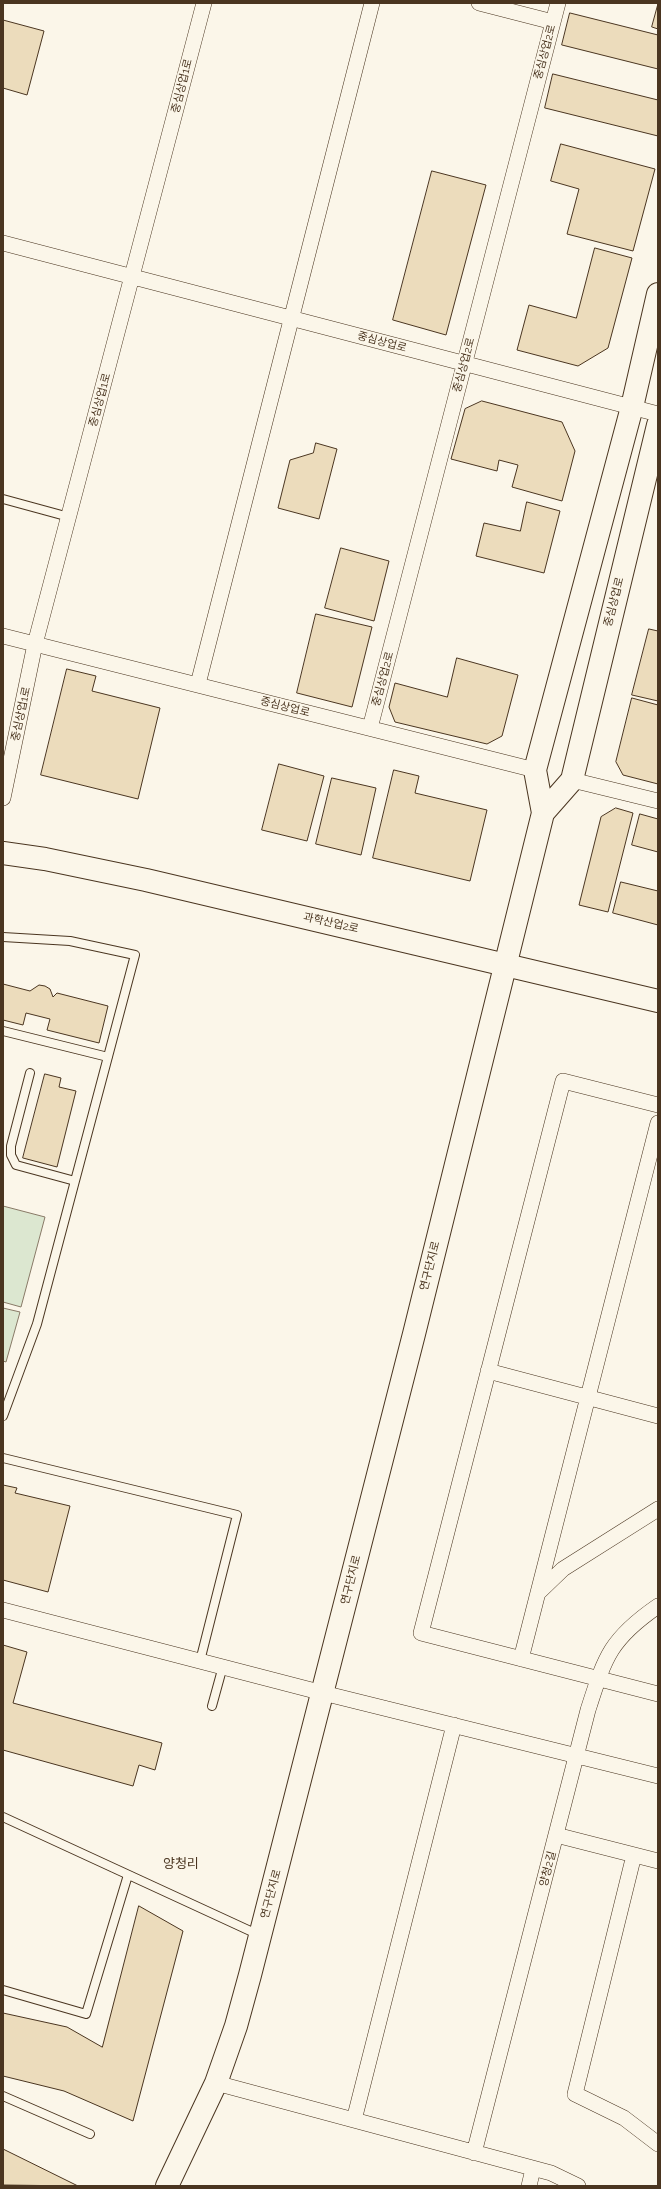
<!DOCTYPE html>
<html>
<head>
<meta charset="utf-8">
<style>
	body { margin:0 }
	#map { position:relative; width:661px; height:2189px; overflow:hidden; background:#fbf6e9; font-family:Raleway,sans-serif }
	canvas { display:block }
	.frame { position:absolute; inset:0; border:4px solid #4a3520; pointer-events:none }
</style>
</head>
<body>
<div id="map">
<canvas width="661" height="2189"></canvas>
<div class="frame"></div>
</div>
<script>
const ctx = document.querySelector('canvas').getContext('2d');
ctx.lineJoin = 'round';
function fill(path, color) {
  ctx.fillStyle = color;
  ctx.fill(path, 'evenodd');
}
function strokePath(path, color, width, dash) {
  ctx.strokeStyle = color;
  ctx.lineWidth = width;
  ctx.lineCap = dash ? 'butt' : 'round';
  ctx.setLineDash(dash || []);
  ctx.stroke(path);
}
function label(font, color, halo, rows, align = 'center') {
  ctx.font = font + ' Raleway,"Noto Sans KR",sans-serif';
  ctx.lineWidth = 3;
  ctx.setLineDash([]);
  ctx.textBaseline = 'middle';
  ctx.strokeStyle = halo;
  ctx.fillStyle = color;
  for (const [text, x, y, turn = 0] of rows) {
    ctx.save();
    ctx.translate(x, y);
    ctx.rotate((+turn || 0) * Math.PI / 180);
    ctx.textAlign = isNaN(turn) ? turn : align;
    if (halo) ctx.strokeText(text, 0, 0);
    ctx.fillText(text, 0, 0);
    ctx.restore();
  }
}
const green = new Path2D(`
	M3 1206 45 1217 21 1307 3 1302Z
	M3 1308 20 1312 6 1362 3 1361Z`);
fill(green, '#dce7d0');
strokePath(green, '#887966', 1);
const building = new Path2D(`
	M658 4V29L652 27Z
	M570 13 658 35V69L562 45Z
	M3 20 44 31 27 95 3 88Z
	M553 74 658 100V136L545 108Z
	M561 144 655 169 633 251 567 234 579 189 551 181Z
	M432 171 486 185 446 335 393 320Z
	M595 248 632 258 608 348 578 366 517 350 529 305 576 318Z
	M482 401 562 422 575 451 562 501 512 487 518 465 499 460 497 471 451 459 465 409Z
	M316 443 337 449 319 519 278 508 290 460 313 453Z
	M527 502 560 511 544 573 476 556 484 523 520 531Z
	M341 548 389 561 374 621 325 608Z
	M316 614 372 627 352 707 297 693Z
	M649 629 658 631V701L632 695Z
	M457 658 518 675 502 736 487 744 395 722 389 707 395 683 447 697Z
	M67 669 96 676 92 691 160 708 138 799 41 775Z
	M632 698 658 705V784L623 775 616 762Z
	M279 764 324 776 307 841 262 830Z
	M394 770 419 776 415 793 487 810 470 881 373 858Z
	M332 778 376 788 361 855 316 844Z
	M616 808 633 813 608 912 579 905 601 817Z
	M640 814 658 819V852L632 845Z
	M621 882 658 891V925L613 913Z
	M3 984 30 991 39 985 45 986 50 989 53 997 57 993 108 1006 99 1043 47 1030 50 1019 26 1013 23 1025 3 1020Z
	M45 1074 61 1078 59 1087 76 1091 57 1167 23 1158Z
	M3 1485 17 1488 15 1493 70 1506 48 1592 3 1580Z
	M3 1645 27 1652 13 1703 162 1743 155 1770 139 1765 133 1786 3 1750Z
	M139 1906 183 1931 133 2121 64 2091 3 2076V2013L67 2027 102 2047Z
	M3 2149 78 2186 3 2185Z`);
fill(building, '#ecdcbc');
strokePath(building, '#4a3520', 1);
const lane = new Path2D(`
	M3 499 69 517
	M3 937 70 941 135 955 37 1324 3 1416
	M3 1031 108 1057
	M30 1073 11 1146V1155L16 1165 75 1181
	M3 1458 237 1515 200 1661
	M212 1706 223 1666
	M3 1817 259 1935
	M3 1990 86 2014 128 1875
	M3 2096 90 2134`);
const street = new Path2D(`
	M479 3 553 22
	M3 243 658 414
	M3 636 535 770
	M198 684 372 3
	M370 728 558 3
	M572 780 658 801
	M3 798 35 644 204 3
	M658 1105 563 1081 421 1633 658 1694
	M488 1371 658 1416
	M538 1593 563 1569 658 1509
	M3 1610 323 1693 658 1776
	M521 1659 658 1123
	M556 1835 658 1861
	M634 1855 575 2094 624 2118 658 2144
	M216 2083 551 2173 578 2186
	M354 2120 454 1725
	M474 2153 588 1710C605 1657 610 1639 658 1606
	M529 2186 533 2169`);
const secondary = new Path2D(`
	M543 813 572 780 658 425
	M3 853 45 859 146 880 658 1001
	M167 2186 216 2083 236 2026 250 1975 414 1334 543 813 535 770 632 407 658 294`);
strokePath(lane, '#4a3520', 10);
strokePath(street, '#4a3520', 16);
strokePath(secondary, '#4a3520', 24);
strokePath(lane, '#fbf6e9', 8);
strokePath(street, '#fbf6e9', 15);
strokePath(secondary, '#fbf6e9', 22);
label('11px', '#4a3520', '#fbf6e9', [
	["중심상업2로",545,52,-75],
	["중심상업1로",182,86,-76],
	["중심상업로",382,342,15],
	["중심상업2로",464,365,-75],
	["중심상업1로",100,400,-75],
	["중심상업로",614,602,-76],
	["중심상업2로",383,679,-75],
	["중심상업로",285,707,14],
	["중심상업1로",21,714,-78],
	["과학산업2로",331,923,13],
	["연구단지로",430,1266,-76],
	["연구단지로",351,1580,-76],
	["양청2길",548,1869,-76],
	["연구단지로",271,1894,-75]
]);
label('13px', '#4a3520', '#fbf6e9', [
	["양청리",181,1864]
]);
</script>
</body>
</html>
